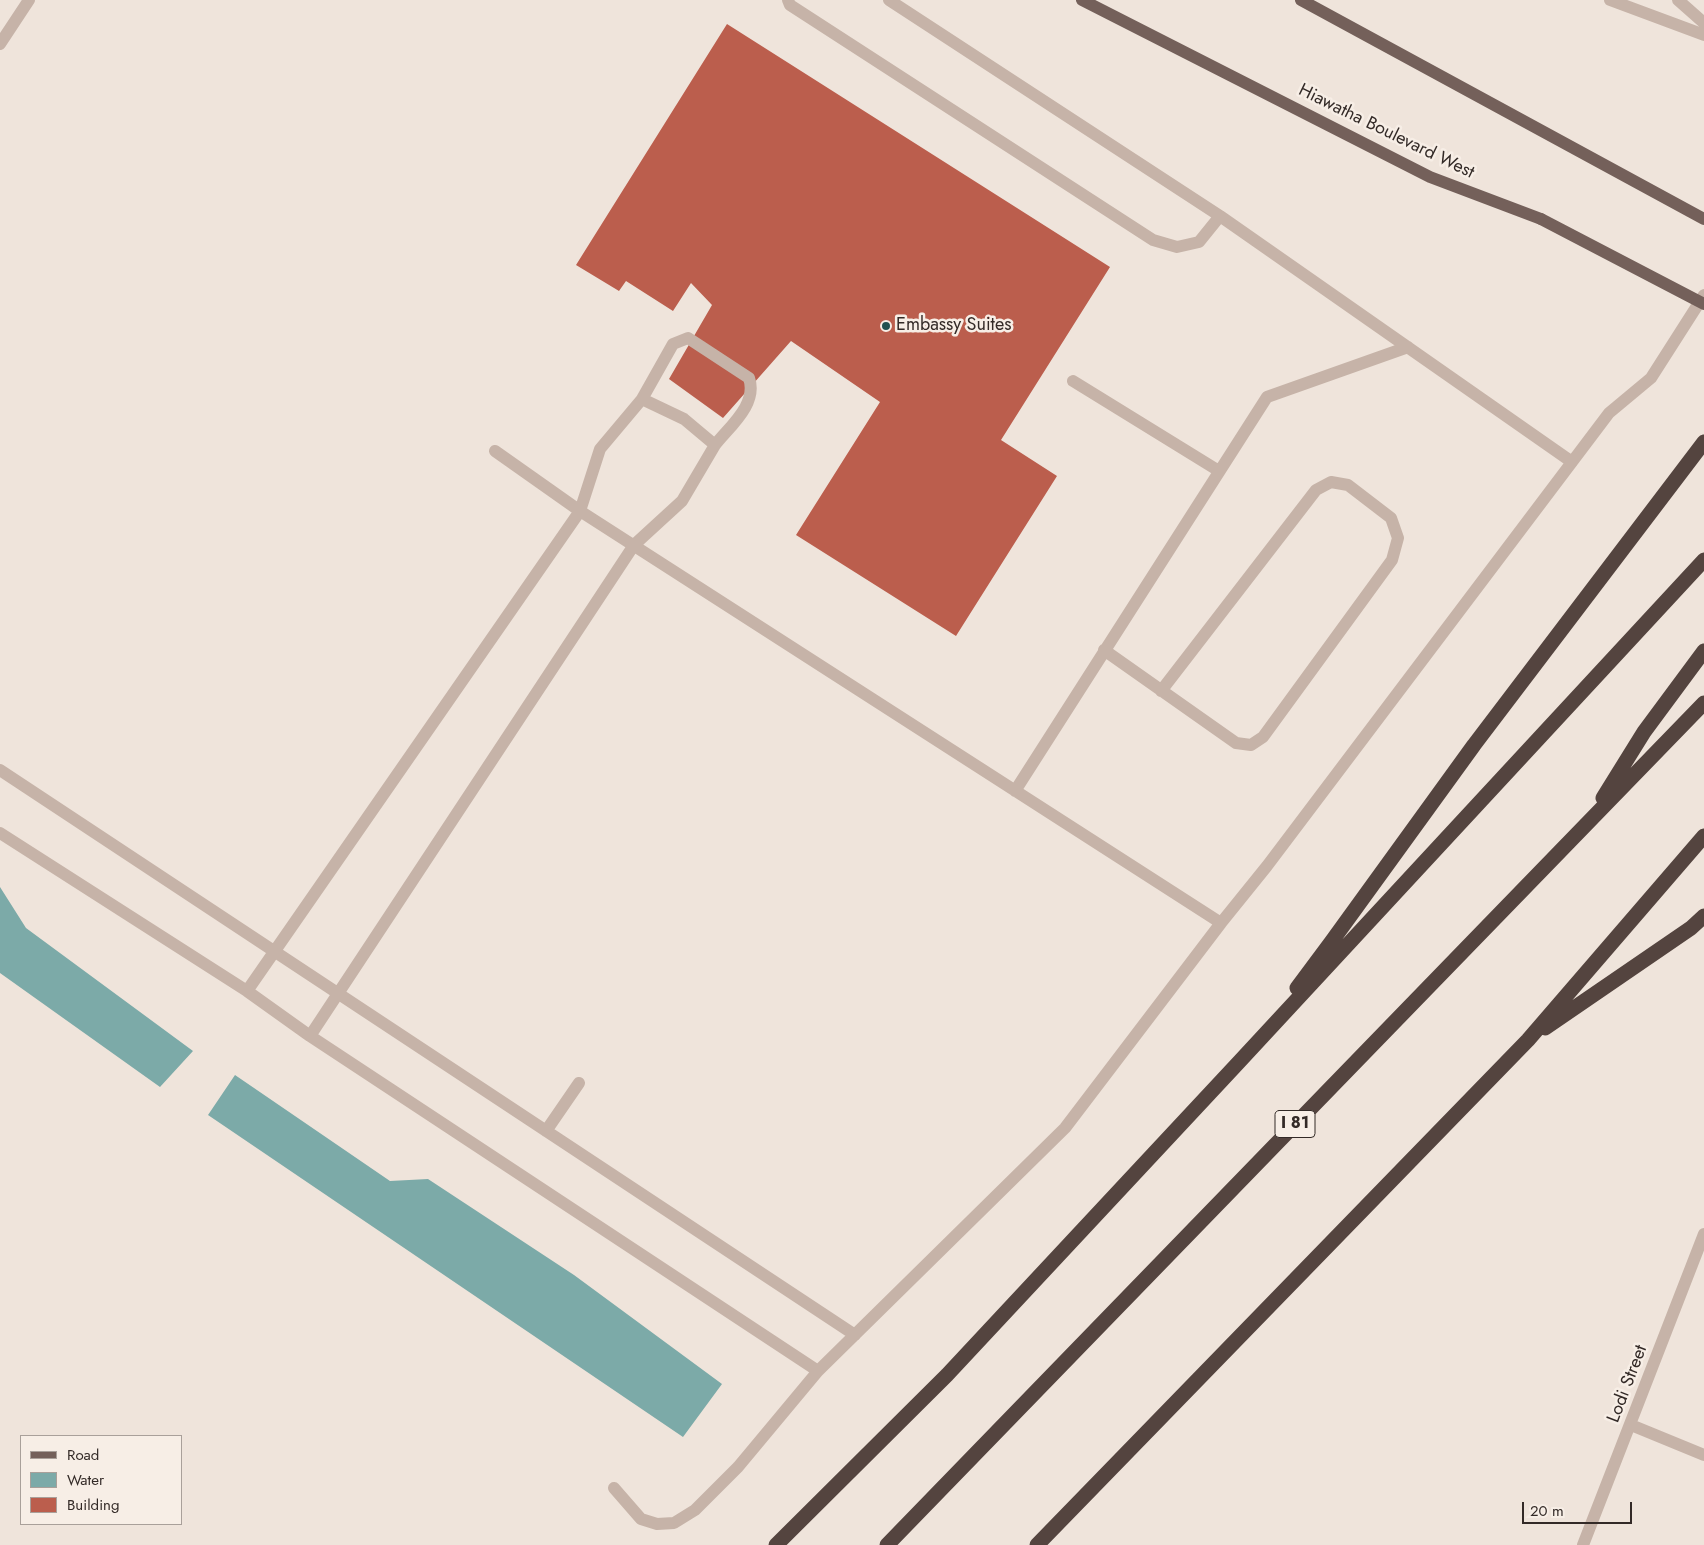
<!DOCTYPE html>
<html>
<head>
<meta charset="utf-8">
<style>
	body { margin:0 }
	#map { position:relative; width:1704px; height:1545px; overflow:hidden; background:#efe4db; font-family:Jost,sans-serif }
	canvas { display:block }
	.legend { position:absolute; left:20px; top:1435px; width:162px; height:90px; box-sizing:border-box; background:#f7eee6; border:1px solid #a9a09a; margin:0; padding:6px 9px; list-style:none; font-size:15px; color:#332a27 }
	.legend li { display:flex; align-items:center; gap:10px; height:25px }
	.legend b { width:25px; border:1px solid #a9a09a }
	.scale { position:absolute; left:1522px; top:1502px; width:110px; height:22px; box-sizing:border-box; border:2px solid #332a27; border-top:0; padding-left:6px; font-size:15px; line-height:18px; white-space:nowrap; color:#332a27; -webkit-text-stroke:4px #f7eee6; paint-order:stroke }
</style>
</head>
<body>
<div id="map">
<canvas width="1704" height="1545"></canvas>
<ul class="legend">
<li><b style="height:6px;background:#74605a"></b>Road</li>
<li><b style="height:14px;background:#7caaa8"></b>Water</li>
<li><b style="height:14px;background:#bb5e4d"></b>Building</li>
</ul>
<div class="scale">20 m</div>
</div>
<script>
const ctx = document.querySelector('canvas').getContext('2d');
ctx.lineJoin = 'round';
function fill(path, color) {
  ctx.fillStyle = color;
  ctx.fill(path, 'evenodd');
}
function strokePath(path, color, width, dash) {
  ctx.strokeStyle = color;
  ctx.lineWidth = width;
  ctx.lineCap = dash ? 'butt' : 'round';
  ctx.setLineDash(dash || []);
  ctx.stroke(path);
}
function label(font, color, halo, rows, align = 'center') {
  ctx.font = font + ' Jost,sans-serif';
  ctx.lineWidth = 5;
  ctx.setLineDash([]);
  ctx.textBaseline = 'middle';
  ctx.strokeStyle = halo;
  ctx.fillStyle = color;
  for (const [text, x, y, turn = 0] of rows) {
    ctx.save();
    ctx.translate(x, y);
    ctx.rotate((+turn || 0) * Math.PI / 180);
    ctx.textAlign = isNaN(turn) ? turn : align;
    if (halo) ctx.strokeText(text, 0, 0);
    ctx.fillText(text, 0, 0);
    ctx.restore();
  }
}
fill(new Path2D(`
	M0 887 26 928 193 1051 160 1087 0 973Z
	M235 1075 390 1181 428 1179 574 1275 722 1384 683 1437 208 1115Z`), '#7caaa8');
fill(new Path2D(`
	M727 24 1110 267 1001 440 1057 476 956 636 796 535 880 402 791 341 723 418 669 379 712 305 691 283 673 311 626 281 619 291 576 265Z`), '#bb5e4d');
strokePath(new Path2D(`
	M788 0 790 5 1153 240 1177 247 1199 242 1220 216 1572 462
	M889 0 1220 216
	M1610 0 1704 35
	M1678 0 1704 23
	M1073 381 1219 471
	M642 399 673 344 688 338 749 378C758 404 730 426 715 445
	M495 451 580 511 1221 923
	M1104 650 1236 743 1251 745 1263 737 1392 560 1398 538 1391 518 1348 485 1331 482 1316 490 1161 691
	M0 770 855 1335
	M1015 791 1267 397 1408 347
	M0 833 247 991 310 1036 818 1371
	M247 991 580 511 600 449 642 399 684 419 715 445 682 501 634 545 310 1036
	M546 1131 579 1083
	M614 1488 641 1519 657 1524 674 1523 695 1510 738 1467 818 1371 1065 1128 1221 923 1267 866 1609 413 1651 378 1704 295`), '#c6b3a8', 12);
strokePath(new Path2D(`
	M1631 1425 1704 1455
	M1583 1545 1704 1234`), '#c6b3a8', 12);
strokePath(new Path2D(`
	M0 44 29 0`), '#c6b3a8', 12);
strokePath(new Path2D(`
	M1082 0 1430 177 1541 219
	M1301 0 1704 219`), '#74605a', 12);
strokePath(new Path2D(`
	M1603 798 1644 732 1704 651
	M1297 988 1332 941 1474 745 1704 442
	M1545 1028 1691 928 1704 916
	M776 1545 947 1375 1239 1062 1704 560
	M887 1545 1704 703
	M1037 1545 1528 1040 1704 836`), '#54443f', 15);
strokePath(new Path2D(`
	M1541 219 1704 304`), '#74605a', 12);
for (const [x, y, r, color] of [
	[886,326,5,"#215150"]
]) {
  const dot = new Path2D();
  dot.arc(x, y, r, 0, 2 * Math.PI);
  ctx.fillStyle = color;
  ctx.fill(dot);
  strokePath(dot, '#f7eee6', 2);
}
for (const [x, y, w] of [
	[1295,1124,40]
]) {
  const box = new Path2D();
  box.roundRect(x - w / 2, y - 13.5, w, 27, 4);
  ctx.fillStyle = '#f7eee6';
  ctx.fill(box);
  strokePath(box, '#332a27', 1);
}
label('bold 16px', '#332a27', null, [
	["I 81",1295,1124]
]);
label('18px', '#332a27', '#f7eee6', [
	["Hiawatha Boulevard West",1386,132,26],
	["Lodi Street",1628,1384,-69]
]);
label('18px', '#332a27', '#f7eee6', [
	["Embassy Suites",896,326]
], 'left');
</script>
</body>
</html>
